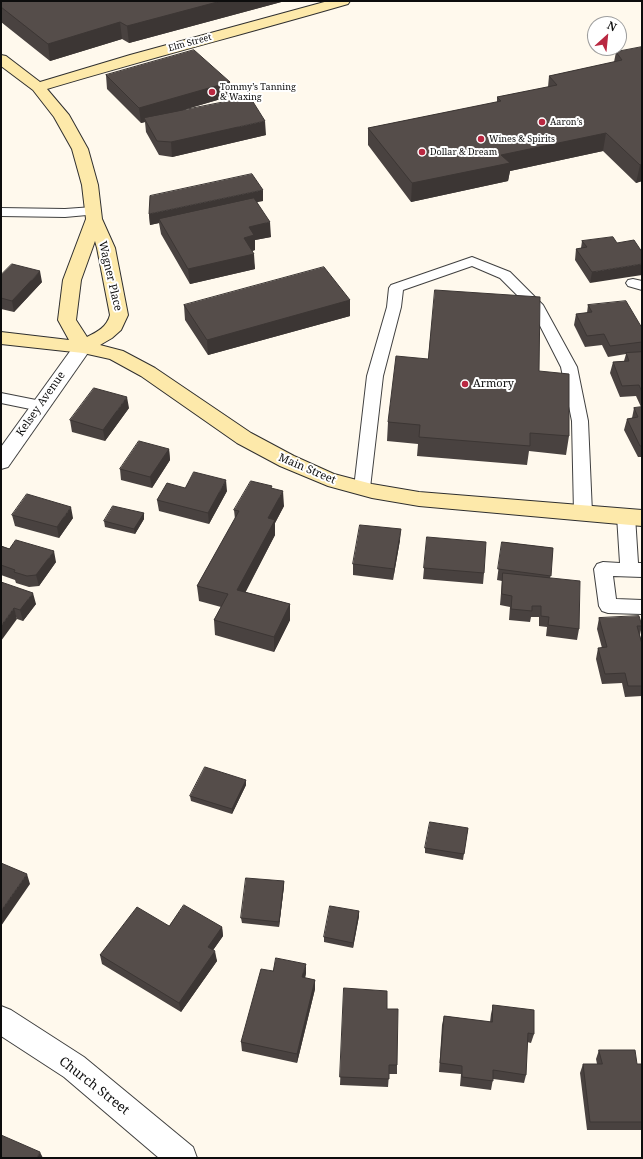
<!DOCTYPE html>
<html>
<head>
<meta charset="utf-8">
<style>
	body { margin:0 }
	#map { position:relative; width:643px; height:1159px; overflow:hidden; background:#fff9ed; font-family:"Noto Serif",serif }
	canvas { display:block }
	.frame { position:absolute; inset:0; border:2px solid #0d0d0d; pointer-events:none }
	.north { position:absolute; left:587px; top:16px; width:40px; height:40px; box-sizing:border-box; background:#fff; border:1px solid #9e9e9e; border-radius:50%; rotate:27deg; font-size:11px; font-weight:700; line-height:16px; text-align:center; color:#0d0d0d }
	.north::after { content:''; display:block; margin:auto; width:14px; height:18px; background:#b92841; clip-path:polygon(50% 0,100% 100%,50% 72%,0 100%) }
</style>
</head>
<body>
<div id="map">
<canvas width="643" height="1159"></canvas>
<div class="frame"></div>
<div class="north">N</div>
</div>
<script>
const ctx = document.querySelector('canvas').getContext('2d');
ctx.lineJoin = 'round';
function strokePath(path, color, width, dash) {
  ctx.strokeStyle = color;
  ctx.lineWidth = width;
  ctx.lineCap = dash ? 'butt' : 'round';
  ctx.setLineDash(dash || []);
  ctx.stroke(path);
}
function fill(path, color) {
  ctx.fillStyle = color;
  ctx.fill(path, 'evenodd');
}
function label(font, color, halo, rows, align = 'center') {
  ctx.font = font + ' "Noto Serif",serif';
  ctx.lineWidth = 4;
  ctx.setLineDash([]);
  ctx.textBaseline = 'middle';
  ctx.strokeStyle = halo;
  ctx.fillStyle = color;
  for (const [text, x, y, turn = 0] of rows) {
    ctx.save();
    ctx.translate(x, y);
    ctx.rotate((+turn || 0) * Math.PI / 180);
    ctx.textAlign = isNaN(turn) ? turn : align;
    if (halo) ctx.strokeText(text, 0, 0);
    ctx.fillText(text, 0, 0);
    ctx.restore();
  }
}
const service = new Path2D(`
	M93 207 98 208 100 211 98 214 65 217 1 216V208L65 209Z
	M472 257 510 272 543 305 577 367 588 421 592 513 589 517 583 519 577 517 574 513 572 421 561 367 532 310 500 278 472 266 403 290 401 307 383 376 370 488 368 492 362 494 356 492 354 488 367 376 387 307 389 288 391 285Z
	M633 279 642 281V290L628 286 626 283 628 280Z
	M1 393 46 402 48 406 46 410 40 411 1 403Z
	M626 510 632 512 635 516 638 563H642V577L613 576 616 599 642 600V614L608 613 602 611 599 606 594 569 597 564 603 562 620 563 617 516 620 512Z`);
const minor = new Path2D(`
	M1 1006 11 1010 84 1057 193 1147 197 1158H159L64 1077 1 1036Z`);
const tertiary = new Path2D(`
	M83 341 90 343 92 347 8 467 1 469V447L76 343Z`);
const secondary = new Path2D(`
	M328 1H350L348 4C248 33 147 59 47 89L69 115 88 149 98 185 102 219 115 248 128 315 121 330 112 338 100 345 123 351 155 368 251 433 294 456 334 474 372 484 419 492 642 510V526L419 506 372 498 328 486 280 466 237 443 141 376 110 359 83 353 1 344V332L69 340 58 320 63 280 86 219 82 185 72 149 54 117 33 90 1 66V55L6 56 40 82 130 55ZM95 241 97 248 110 315C107 327 97 332 87 337L76 320 81 280Z`);
strokePath(service, '#404040', 2);
strokePath(minor, '#404040', 2);
strokePath(tertiary, '#404040', 2);
strokePath(secondary, '#2f2f2f', 2);
fill(service, '#fff');
fill(minor, '#fff');
fill(tertiary, '#fff');
fill(secondary, '#fde9aa');
fill(new Path2D(`
	M1 1H285L129 43 122 39 50 61 1 22Z
	M642 47V181L636 183 603 151 510 171 508 181 411 202 368 145V128L497 102V97L548 87 549 76 614 62 616 52Z
	M106 75 230 82 231 96 183 110 266 135 172 157 159 155 146 132 145 122 141 123 107 89Z
	M263 201 257 202 271 237 255 240V250L252 251 255 269 190 284 161 234 159 223 150 225 149 214Z
	M613 237 590 283 575 260 576 249 581 248 582 241Z
	M1 275 42 282 14 312 1 309Z
	M350 300V316L208 355 185 320 184 305Z
	M588 305 642 328V457H638L624 430 627 419 632 418 634 408 641 407 636 396 620 397 610 373 613 362 624 361 626 354 608 357 602 345 585 347 574 325 576 314 587 313Z
	M539 371 569 436 566 455 529 451 527 465 417 456 418 444 387 441 388 422Z
	M129 408 105 441 72 432 70 420Z
	M169 449 170 460 152 488 121 480 120 469Z
	M272 488 284 506 275 523V535L245 592 290 604V620L274 652 215 635 214 620 221 607 199 601 197 586 235 519 234 510Z
	M227 491 209 524 159 511 157 500Z
	M144 513V519L135 534 105 527 104 521Z
	M12 515 73 518 59 538 15 526Z
	M427 537 484 573 483 584 423 579Z
	M400 540 393 580 353 575V564Z
	M502 542 553 548 550 578 579 629 577 640 546 636 547 627 539 626V617H531L530 622 509 620 510 607 500 605 502 581 497 580Z
	M1 546 56 562 39 586 29 587 16 583 15 580 1 575Z
	M1 582 36 604 23 621 17 619Z
	M599 618 642 625 640 635 642 644V696L625 697 622 683 602 684 596 659 598 648H602L597 629Z
	M246 780V785L232 814 191 801 190 796Z
	M468 828 463 860 425 853V848Z
	M284 881V886L279 927 242 923 241 918Z
	M359 911V916L353 948 324 942V937Z
	M169 926 222 927 223 936 213 950 217 961 181 1012 102 964 100 955Z
	M273 971 306 973 305 978 315 980V989L297 1063 242 1051 241 1042Z
	M344 988 387 1009 397 1065V1074H389L388 1087 340 1085Z
	M493 1005 534 1034 531 1043 527 1042 526 1075 524 1083 493 1079 491 1090 460 1086 461 1074 439 1072 442 1025 444 1016 490 1022 491 1014Z
	M599 1050 637 1064H642V1130H587L580 1073 583 1064H597L596 1059Z`), '#494240');
fill(new Path2D(`
	M221 1H285L129 43 127 26Z
	M120 22 122 39 50 61 48 44Z
	M230 82 231 96 146 121 144 118 145 122 141 123 139 108Z
	M265 121 266 135 172 157 171 142Z
	M606 133 603 151 510 171 508 181 411 202 412 183 501 155Z
	M642 164V181L636 183 640 165Z
	M263 190V201L161 222 159 219V223L150 225 149 214Z
	M270 222 271 237 255 240V250L245 253 244 238 249 227Z
	M254 254 255 269 190 284 188 269Z
	M642 264V275L590 283 592 272Z
	M40 271 42 282 14 312 12 301Z
	M350 300V316L208 355 207 340Z
	M127 397 129 408 105 441 103 430Z
	M169 449 170 460 152 488 150 477Z
	M226 480 227 491 209 524 208 513Z
	M283 491 284 506 275 523V535L239 605 237 590 268 518Z
	M71 507 73 518 59 538 57 527Z
	M144 513V519L135 534 134 529Z
	M401 529 400 540 393 580 394 569Z
	M54 551 56 562 39 586 36 575Z
	M33 593 36 604 23 621 20 610Z
	M290 604V620L274 652V637Z
	M14 608 17 619 1 641V626Z
	M246 780V785L232 814V809Z
	M27 874 30 884 1 926V911Z
	M284 881V886L279 927V922Z
	M359 911V916L353 948V943Z
	M222 927 223 936 209 956 208 947Z
	M215 951 217 961 181 1012 179 1003Z
	M306 964V973L303 987 302 977Z
	M315 980V989L297 1063V1054Z
	M40 1152 43 1158H37Z`), '#3c3634');
const building = new Path2D(`
	M1 1H221L127 26 120 22 48 44 1 7Z
	M642 47V164L640 165 606 133 501 155 510 163 412 183 368 128 501 101 497 97 557 85 549 76 622 60 616 52Z
	M194 50 230 82 139 108 106 75Z
	M250 97 265 121 171 142 157 141 144 118Z
	M252 174 263 190 149 214 150 196Z
	M254 198 270 222 249 227 254 235 244 238 254 254 188 269 159 219Z
	M613 237 617 243 634 240 642 252V264L592 272 576 249 587 247 582 241Z
	M12 264 40 271 12 301 1 298V275Z
	M324 267 350 300 207 340 184 305Z
	M435 290 540 297 539 371 569 374V436L530 433V446L419 437 420 425 388 422 396 356 428 359Z
	M626 301 642 328V342L610 346 604 334 587 336 576 314 592 312 588 305Z
	M642 352V392L639 385 622 386 613 362 629 361 626 353Z
	M94 388 127 397 103 430 70 420Z
	M642 407V446H640L627 419 638 417 634 408Z
	M139 441 169 449 150 477 120 469Z
	M194 472 226 480 208 513 157 500 167 483 185 488Z
	M251 481 272 486 271 488 283 491 268 518 275 520 237 590 290 604 274 637 214 620 228 594 197 586 239 511 234 510Z
	M27 494 71 507 57 527 12 515Z
	M113 506 144 513 134 529 104 521Z
	M360 525 401 529 394 569 353 564Z
	M427 537 486 542 484 573 424 568Z
	M16 540 54 551 36 575 27 576 14 572 15 570 1 565V546L9 549Z
	M502 542 553 548 551 576 498 569Z
	M503 573 580 581 579 629 548 625 549 617 541 616V606H532V611L511 609 512 596 502 594Z
	M1 582 33 593 20 610 14 608 1 626Z
	M639 616 642 626H637L642 644V686H628L625 673 605 674 598 648 607 647 599 618Z
	M205 767 246 780 232 809 190 796Z
	M430 822 468 828 464 854 425 848Z
	M1 863 27 874 1 911Z
	M246 878 284 881 279 922 241 918Z
	M184 905 222 927 208 947 215 951 179 1003 100 955 137 907 169 926Z
	M330 906 359 911 353 943 324 937Z
	M276 958 306 964 302 977 315 980 297 1054 241 1042 261 969 273 971Z
	M344 988 387 991V1009H398L397 1065H389V1079L340 1077Z
	M493 1005 534 1010V1034L528 1033 526 1075 493 1070V1081L462 1077V1066L440 1063 444 1016 492 1022Z
	M599 1050H635L637 1064H642V1122H590L583 1064H602Z
	M1 1135 40 1152 37 1158H1Z`);
fill(building, '#554d4a');
strokePath(building, '#3c3634', 1);
for (const [x, y, r, color] of [
	[212,92,4,"#b92841"],
	[542,122,4,"#b92841"],
	[481,139,4,"#b92841"],
	[422,152,4,"#b92841"],
	[465,384,4,"#b92841"]
]) {
  const dot = new Path2D();
  dot.arc(x, y, r, 0, 2 * Math.PI);
  ctx.fillStyle = color;
  ctx.fill(dot);
  strokePath(dot, '#fff', 1.5);
}
label('9px', '#0d0d0d', '#fff', [
	["Elm Street",190,43,-15]
]);
label('9px', '#0d0d0d', '#fff', [
	["Tommy’s Tanning",220,87],
	["& Waxing",220,97],
	["Aaron’s",550,122],
	["Wines & Spirits",489,139],
	["Dollar & Dream",430,152]
], 'left');
label('11px', '#0d0d0d', '#fff', [
	["Wagner Place",110,276,77],
	["Kelsey Avenue",41,404,-55],
	["Main Street",307,469,23]
]);
label('11px', '#0d0d0d', '#fff', [
	["Armory",473,384]
], 'left');
label('13px', '#0d0d0d', '#fff', [
	["Church Street",94,1086,38]
]);
</script>
</body>
</html>
